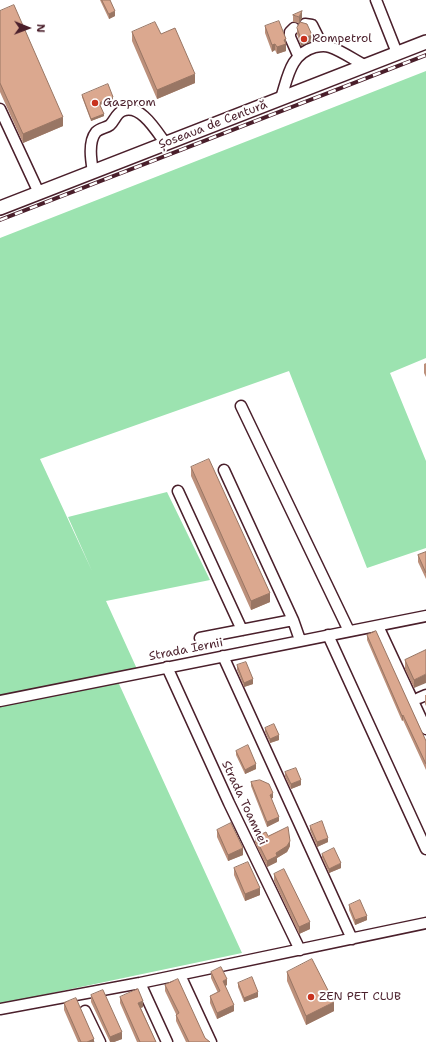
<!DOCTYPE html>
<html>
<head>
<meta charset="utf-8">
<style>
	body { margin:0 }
	#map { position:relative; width:426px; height:1042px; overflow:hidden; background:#fff; font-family:"Shantell Sans",sans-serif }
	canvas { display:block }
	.north { position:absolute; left:8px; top:8px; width:40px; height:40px; -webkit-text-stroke:3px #fff; paint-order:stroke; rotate:91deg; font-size:11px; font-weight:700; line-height:16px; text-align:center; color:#4a1f2b }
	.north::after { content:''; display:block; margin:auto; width:14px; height:18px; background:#4a1f2b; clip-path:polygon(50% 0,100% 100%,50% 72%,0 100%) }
</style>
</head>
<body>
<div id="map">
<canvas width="426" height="1042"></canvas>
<div class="north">N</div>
</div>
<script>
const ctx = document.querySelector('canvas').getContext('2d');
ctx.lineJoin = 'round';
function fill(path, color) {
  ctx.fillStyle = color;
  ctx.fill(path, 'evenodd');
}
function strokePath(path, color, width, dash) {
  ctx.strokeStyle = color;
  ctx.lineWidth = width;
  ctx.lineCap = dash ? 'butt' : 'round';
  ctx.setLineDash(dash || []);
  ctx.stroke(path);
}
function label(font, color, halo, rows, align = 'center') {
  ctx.font = font + ' "Shantell Sans",sans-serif';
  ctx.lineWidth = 4;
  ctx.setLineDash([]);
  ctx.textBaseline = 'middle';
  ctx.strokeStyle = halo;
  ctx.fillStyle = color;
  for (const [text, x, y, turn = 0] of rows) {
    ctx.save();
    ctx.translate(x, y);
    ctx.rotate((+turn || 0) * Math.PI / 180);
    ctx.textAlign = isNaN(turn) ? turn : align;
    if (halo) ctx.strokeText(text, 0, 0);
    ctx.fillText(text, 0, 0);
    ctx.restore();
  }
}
fill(new Path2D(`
	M426 71V358L390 373 426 461V548L367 568 289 371 40 459 92 571 68 517 167 492 210 580 106 601 137 669 114 673 242 953 0 1004V238Z`), '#9ce3b0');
const minor = new Path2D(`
	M376 0 397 53
	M305 24 312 25 322 45
	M294 28 290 32V37L298 55
	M281 98C288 77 290 54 315 47 320 46 324 45 330 47 342 51 354 60 366 66
	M0 109 39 193
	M93 172C91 160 88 142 96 132 100 128 106 128 110 125 115 120 116 114 122 111 140 102 157 132 166 144
	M241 406 349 631
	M224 470 293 620 300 640
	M178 491 242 630
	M378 626 426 729
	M328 635 426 849
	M200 638 293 620
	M223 656 352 939
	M167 667 229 803 300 950
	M419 698 426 695
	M0 701 426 616
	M180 975 211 1042
	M140 983 167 1042
	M0 1009 140 983 426 923
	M85 1011 100 1042`);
const major = new Path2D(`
	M0 208 426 42`);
strokePath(minor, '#4a1f2b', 13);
strokePath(major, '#4a1f2b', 16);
strokePath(minor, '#fff', 10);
strokePath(major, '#fff', 13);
const rail = new Path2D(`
	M0 220 426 55`);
strokePath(rail, '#4a1f2b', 4);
strokePath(rail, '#fff', 2.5, [8]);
fill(new Path2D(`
	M100 0H110L115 16 109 19Z
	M0 11 63 126 23 143 0 92Z
	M293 15 302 18 299 23 293 22Z
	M265 26 286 46V51L277 54 275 50 272 52 265 33Z
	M297 28 312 41 301 46 297 34Z
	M132 32 161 34 195 83 157 99 132 41Z
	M82 95 113 100 100 105 104 116 91 121 82 97Z
	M426 363V377L424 373V364Z
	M191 467 270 602 251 610 191 476Z
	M426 552V579L418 562V555Z
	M367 635 426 741V770L403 720 402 721 367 640Z
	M426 650 414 688 405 669V660Z
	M237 665 253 684 244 687 237 670Z
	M425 695H426V706L425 704Z
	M265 728 279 740 270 743 265 732Z
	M236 751 256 769 245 774 236 755Z
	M285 772 301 785 291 789 285 777Z
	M251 782 273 798H271L279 821 267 827 251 786Z
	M310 826 328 842 317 847 310 830Z
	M217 830 243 855 228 861 217 837Z
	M268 836 290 846 287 852 277 858V862L267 867 255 843V837Z
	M322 854 341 868 329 873 322 858Z
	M234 868 260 895 245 901 234 875Z
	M274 874 310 929 299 934 274 881Z
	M349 905 367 920 355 925 349 910Z
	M211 972 227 985 225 986 234 1011 217 1019 210 1003V996L218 993 211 978Z
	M287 972 334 1011 306 1025 287 981Z
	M238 983 258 997 244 1002 238 987Z
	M165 985 205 1038 210 1042H186L176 1021V1014L165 991Z
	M91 995 122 1039 114 1042H110L91 1002Z
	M120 997 143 1007 141 1008 156 1042H137L120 1003Z
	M64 1003 94 1042H78L64 1010Z`), '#bc907b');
fill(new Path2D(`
	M115 11V16L109 19V14Z
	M302 11V18L299 23V17Z
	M312 35V41L301 46V39Z
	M286 39V51L277 54V47L284 40Z
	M275 44V50L272 52V45Z
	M195 74V83L157 99V90Z
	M113 97V100L99 105V103Z
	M104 114V116L91 121V119Z
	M63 117V126L23 143V134Z
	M270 593V602L251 610V601Z
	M426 674V683L414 688V680Z
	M253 679V684L244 687V683Z
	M403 715V720L402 721V716Z
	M279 735V740L270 743V739Z
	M256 764V769L245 774V770Z
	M301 780V785L291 789V784Z
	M273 793V798L270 799V795Z
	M279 817V821L267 827V822Z
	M328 838V842L317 847V842Z
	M290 841V846L287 852 277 858V862L267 867V861Z
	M243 848V855L228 861V855Z
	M341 863V868L329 873V869Z
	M260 888V895L245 901V894Z
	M367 916V920L355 925V920Z
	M310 922V929L299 934V927Z
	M227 979V985L223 987V981Z
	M258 992V997L244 1002V998Z
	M143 1001V1007L138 1009V1003Z
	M334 1002V1011L306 1025V1016Z
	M234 1005V1011L217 1019V1013Z
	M122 1032V1039L114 1042H110V1037Z
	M94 1039V1042H87Z`), '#997664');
const building = new Path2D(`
	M102 0H110L115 11 109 14Z
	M14 5 63 117 23 134 0 83V11Z
	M302 11 299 17 293 15Z
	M279 21 286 39 284 40 286 44 277 47 275 44 272 45 265 26Z
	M155 22 161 34 175 28 195 74 157 90 132 32Z
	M300 22 307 24 312 35 301 39 297 28Z
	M108 84 113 97 99 103 104 114 91 119 82 95Z
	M209 459 270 593 251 601 191 467Z
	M426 552V573L418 555Z
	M376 631 426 741V764L403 715 402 716 367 635Z
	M426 650V674L414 680 405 660Z
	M246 662 253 679 244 683 237 665Z
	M274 724 279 735 270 739 265 728Z
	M248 745 256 764 245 770 236 751Z
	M296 768 301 780 291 784 285 772Z
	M260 780 269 784 273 793 270 795 279 817 267 822 251 782Z
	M322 821 328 838 317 842 310 826Z
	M231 823 243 848 228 855 217 830Z
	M288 827 290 841 287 846 276 853 277 856 267 861 255 837 266 832 268 836Z
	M334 848 341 863 329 869 322 854Z
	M248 862 260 888 245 894 234 868Z
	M284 869 310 922 299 927 274 874Z
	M360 900 367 916 355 920 349 905Z
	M312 959 334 1002 306 1016 287 972Z
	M221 967 227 979 223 981 234 1005 217 1013 210 996 220 991 211 972Z
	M252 977 258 992 244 998 238 983Z
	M178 979 205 1038 210 1042H189L176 1015 179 1013 165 985Z
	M138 989 143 1001 138 1003 156 1042H140L120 997Z
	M103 990 122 1032 110 1037 91 995Z
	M76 998 94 1039 87 1042H81L64 1003Z`);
fill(building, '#dba88f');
strokePath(building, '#997664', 1);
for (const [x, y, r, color] of [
	[304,39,4,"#c8321e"],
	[95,103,4,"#c8321e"],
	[311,997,4,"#c8321e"]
]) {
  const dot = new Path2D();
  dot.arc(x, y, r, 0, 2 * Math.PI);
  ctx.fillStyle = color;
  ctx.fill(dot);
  strokePath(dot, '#fff', 1.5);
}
label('12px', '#4a1f2b', '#fff', [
	["Rompetrol",312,39],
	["Gazprom",103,103],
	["ZEN PET CLUB",319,997]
], 'left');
label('12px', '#4a1f2b', '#fff', [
	["Șoseaua de Centură",213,125,-21],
	["Strada Iernii",186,650,-11],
	["Strada Toamnei",244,803,65]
]);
</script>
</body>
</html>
